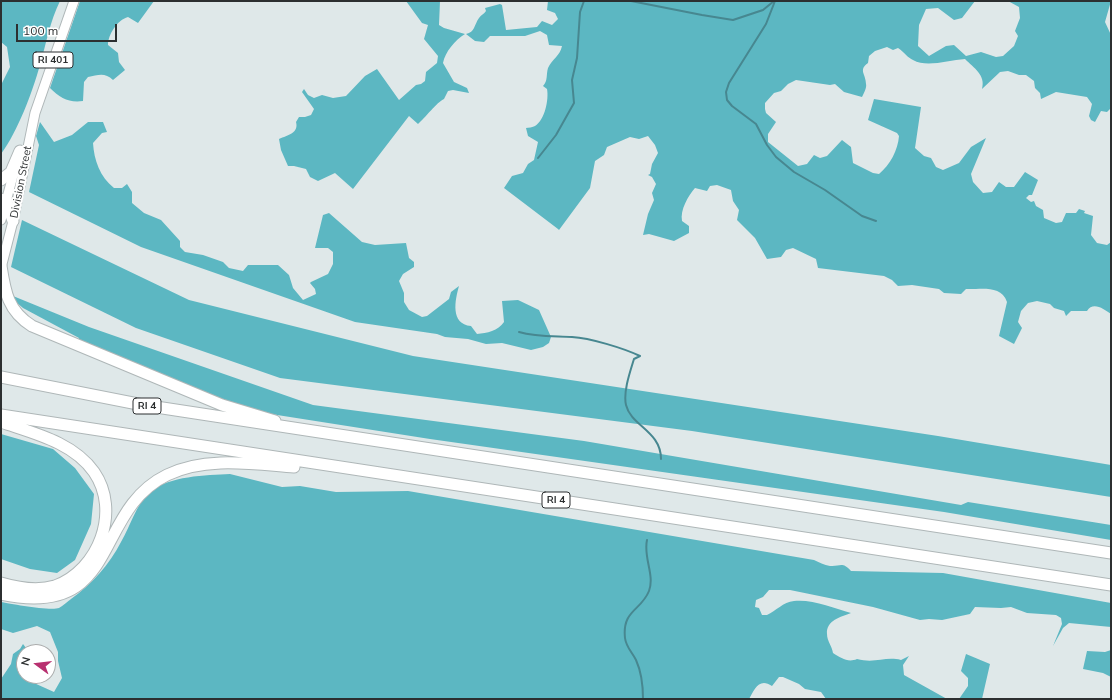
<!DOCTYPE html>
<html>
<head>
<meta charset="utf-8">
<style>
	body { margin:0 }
	#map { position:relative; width:1112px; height:700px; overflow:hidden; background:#dfe8e9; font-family:Mulish,sans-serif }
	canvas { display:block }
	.frame { position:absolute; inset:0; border:2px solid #2c2f30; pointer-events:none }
	.north { position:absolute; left:16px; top:644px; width:40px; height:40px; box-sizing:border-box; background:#fff; border:1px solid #abacac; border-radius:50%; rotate:285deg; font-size:11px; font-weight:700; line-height:16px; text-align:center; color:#2c2f30 }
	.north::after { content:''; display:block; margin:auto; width:14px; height:18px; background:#b83070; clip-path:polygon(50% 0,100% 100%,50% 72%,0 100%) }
	.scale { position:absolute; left:16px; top:24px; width:101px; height:18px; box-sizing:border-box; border:2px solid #2c2f30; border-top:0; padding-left:5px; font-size:12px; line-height:14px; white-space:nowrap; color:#2c2f30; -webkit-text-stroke:3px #fff; paint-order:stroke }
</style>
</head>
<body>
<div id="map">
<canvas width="1112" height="700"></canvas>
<div class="frame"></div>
<div class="north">N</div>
<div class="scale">100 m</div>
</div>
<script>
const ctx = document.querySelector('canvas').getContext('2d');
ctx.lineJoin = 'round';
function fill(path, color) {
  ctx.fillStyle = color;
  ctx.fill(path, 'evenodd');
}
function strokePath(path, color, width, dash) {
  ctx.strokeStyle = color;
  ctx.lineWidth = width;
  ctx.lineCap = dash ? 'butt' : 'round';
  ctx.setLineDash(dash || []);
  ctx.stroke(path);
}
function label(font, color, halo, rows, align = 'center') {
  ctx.font = font + ' Mulish,sans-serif';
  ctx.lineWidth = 4;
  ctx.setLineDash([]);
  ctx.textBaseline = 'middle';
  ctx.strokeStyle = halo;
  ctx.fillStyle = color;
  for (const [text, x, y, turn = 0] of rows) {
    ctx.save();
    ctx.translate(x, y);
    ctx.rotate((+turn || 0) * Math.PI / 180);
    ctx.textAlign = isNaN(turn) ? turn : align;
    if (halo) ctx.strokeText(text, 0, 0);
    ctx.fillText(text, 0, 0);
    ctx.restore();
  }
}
fill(new Path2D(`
	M1 1H60C50 21 46 44 40 65 32 93 18 131 1 154V85L10 67 7 47 1 42Z
	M80 1H154L138 23 128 17C117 20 108 35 108 45L118 53 119 62 125 70 113 80C105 72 98 75 88 77L84 82 83 101C69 103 60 98 50 88Z
	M406 1H440L439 25 444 28 465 34C455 40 445 52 443 63L454 82 467 88 469 93 453 90 448 91 444 99C437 102 425 118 418 124L409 116 353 189 335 173 318 181 310 177 306 169 294 166H288L281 150 279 139C288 135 299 133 296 122L299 117H305L311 115 314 109 302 92 304 89 308 95 314 98 322 95 333 98 346 96 365 76 377 69 399 100 416 85 421 84 425 81 426 72 437 63 438 56 424 39 428 25 422 23Z
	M548 1H975L962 18 954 20 938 8 926 9 919 25 918 46 929 56 946 46 954 45 966 56 981 52 996 57 1003 56 1014 46 1018 36 1015 31 1020 18 1019 7 1008 1H1111L1105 22 1111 35V108L1107 112 1101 111 1095 122 1091 120 1089 116 1092 104 1087 97 1056 92 1041 99 1040 93 1035 88 1034 81 1026 75H1019L1008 71 1000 72 982 89C986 75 974 68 965 59 948 60 927 68 913 60 908 58 904 52 898 48L893 50 887 47 875 51 869 56 868 63C858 70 866 74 866 84 867 87 864 93 862 97L844 92 835 84 830 85 796 80 788 84 781 91 774 93 765 103V109L766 113 776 122 768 134V142L798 166 807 164 814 155 820 158 827 156 842 140 851 147 853 163 873 173 879 174C890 165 898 150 899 136L897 133 868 120 874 99 921 107 915 148 924 156 931 158 936 167 943 170 959 163 971 147 986 138 971 174 973 182 983 193 992 192 999 182 1006 187H1014L1025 172 1038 180 1032 195H1029L1026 198 1031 202 1034 201 1036 206 1043 210 1044 218 1056 223 1062 222 1066 213H1076L1079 209 1085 211 1084 213 1093 216 1091 235 1097 243 1107 245 1111 242V314C1104 309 1093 301 1087 311H1071L1066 316 1064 311 1054 308 1050 304 1037 301 1028 303 1021 311 1018 322 1022 328 1014 344 999 336 1007 302C1001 284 979 290 966 289L961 294 944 293 939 289 912 285 898 286 892 280 884 276 818 268 816 259 793 248 786 250 781 257 767 259 755 238 737 220 739 210 733 201 731 190 717 185 710 186 707 191 695 188C688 196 680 210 682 221L689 226V233L674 241 649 234 643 235 648 214 654 200 652 193 656 184 652 177 648 175 650 174 652 164 658 153 655 145 648 136 639 139 630 137 607 147 604 155 595 161 590 188 559 230 558 229 504 188 512 176 523 173 528 164 534 160 538 142 528 136 526 128C528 128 533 127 535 126 545 120 549 99 547 89L543 86C548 81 546 75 548 68 552 59 560 56 562 46L549 45 547 35 540 31 525 36H490L484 42 475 41 466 34C475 32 474 25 479 18 481 15 484 14 486 11L485 8 500 4 502 5 506 30 537 27 542 21 552 25 558 19 555 13 547 10Z
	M40 122 54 142 72 135 88 122H103L107 132 102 133 93 143C94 160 100 177 114 188H122L127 184 132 192V203L144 213 161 220 180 241V247L185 252 203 255 223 262 229 268 243 271 248 265H278L289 275 293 288 303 300 316 294 315 289 310 283 311 282 328 274 333 264V252L328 248H315L323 215 329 213 362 242 375 245 406 243 409 258 414 262V267L403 274 399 281 404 293V302L409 310 422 317 427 316 449 299 451 292 459 286C455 300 450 324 471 326L477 334C487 333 498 331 504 322L502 301 518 300 539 310 551 337 549 343 543 347 531 350 502 343 486 344 468 339 445 337 437 334 355 322 141 247 29 192 39 145 36 136Z
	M22 220 189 300 413 356 938 436 1111 465V497L692 431 280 378 136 328 11 267Z
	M13 296 89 327 313 405 584 441 961 505 968 502 1111 525V540L944 512 430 439 239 409 78 342 79 338 23 308 16 302Z
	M1 434 53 449 75 468 94 494 91 524 75 560 57 573 30 569 1 559Z
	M230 474 282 487 300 486 336 492 408 491 814 560C819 562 824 565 830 566 840 567 842 561 851 571L943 573 1111 603V627L1069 623 1063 628 1053 646 1062 624 1061 618 1056 615 1027 613 1011 607 1001 608 975 607 970 614 942 620 929 619 920 620 873 607 790 590H769L763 597 756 600 755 607 759 608 762 615H767C776 611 783 602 794 601 812 599 834 608 851 613 841 617 826 620 827 634 827 641 832 646 833 653 841 658 848 663 857 659 875 664 885 656 901 660L909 656 903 665 904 675 947 699H826L821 692 805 689 799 684 783 677H779L772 686C759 677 754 690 749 699H1V679L11 664 13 654 20 649 23 644 29 652H24V676H34V683L54 692 62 678 58 661V652L50 632 37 626 13 633 1 629V602C11 604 50 611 59 608 63 606 68 601 71 599 92 584 109 565 121 542 131 525 135 506 150 492 169 476 206 475 230 474Z
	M1111 650V677L1103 673 1083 669 1087 651 1105 652Z
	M966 654 990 664 982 699H959L968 686V678L961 671Z`), '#5cb7c2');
strokePath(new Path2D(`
	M631 1 702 15 733 20 763 10 774 1
	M775 1 766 24 729 83 726 92 727 100 732 106 756 124 767 145 776 157 794 172 825 190 862 216 876 221
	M538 158 556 135 574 103 572 80 577 58 580 12 584 1
	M519 332C536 337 554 336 572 337 590 338 623 348 640 356L634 359C630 372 623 392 626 405 631 426 661 431 661 459
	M643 699C643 687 641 671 636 660 632 652 626 647 625 638 622 610 641 611 649 591 655 575 643 557 647 540`), '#478790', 2);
const primary = new Path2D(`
	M1 220 15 168
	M1 268 13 221 35 113 74 1`);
const motorway = new Path2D(`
	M1 180 11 172 20 151
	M1 199 6 201 13 221
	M1 266C5 292 8 311 32 326L222 405 275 421
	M1 377 143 405 1111 553
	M1 415 1111 585
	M1 422C33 433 73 442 94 472 121 511 99 570 55 586 39 591 18 588 1 583
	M1 594C122 620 91 512 167 475 205 456 254 464 294 467`);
strokePath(primary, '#afb7b8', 11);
strokePath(motorway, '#afb7b8', 13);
strokePath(primary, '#fff', 9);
strokePath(motorway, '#fff', 11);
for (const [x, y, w] of [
	[53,60,40],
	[147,406,28],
	[556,500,28]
]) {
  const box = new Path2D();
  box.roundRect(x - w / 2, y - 8, w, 16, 3);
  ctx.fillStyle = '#fff';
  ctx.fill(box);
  strokePath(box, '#2c2f30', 1);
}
label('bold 10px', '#2c2f30', null, [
	["RI 401",53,60],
	["RI 4",147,406],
	["RI 4",556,500]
]);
label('11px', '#2c2f30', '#fff', [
	["Division Street",21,182,-79]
]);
</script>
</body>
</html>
